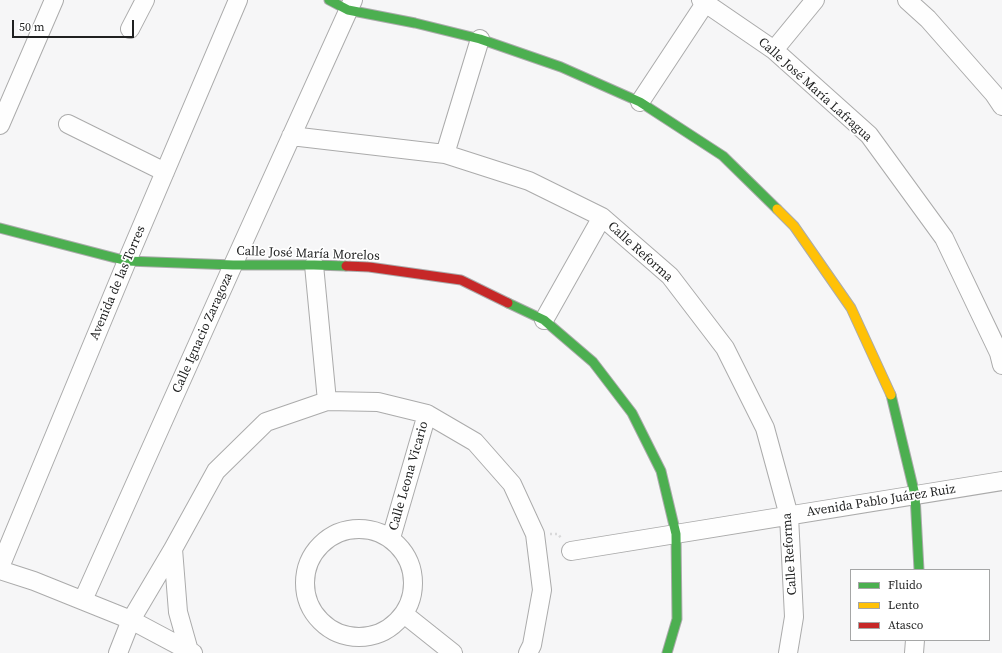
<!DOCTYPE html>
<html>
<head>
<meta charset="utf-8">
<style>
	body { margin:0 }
	#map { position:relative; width:1002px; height:653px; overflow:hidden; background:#f6f6f7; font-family:"Source Serif 4",serif }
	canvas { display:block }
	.legend { position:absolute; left:850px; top:569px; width:140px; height:72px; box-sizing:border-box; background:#fff; border:1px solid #a5a6a6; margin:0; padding:5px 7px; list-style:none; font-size:12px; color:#1f2020 }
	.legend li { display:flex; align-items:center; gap:8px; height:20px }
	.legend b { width:20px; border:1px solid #a5a6a6 }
	.scale { position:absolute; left:12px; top:20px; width:122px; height:18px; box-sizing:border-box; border:2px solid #1f2020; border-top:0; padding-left:5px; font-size:12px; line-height:14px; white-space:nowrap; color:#1f2020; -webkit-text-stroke:3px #fff; paint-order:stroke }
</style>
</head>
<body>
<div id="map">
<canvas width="1002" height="653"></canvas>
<ul class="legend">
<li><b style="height:5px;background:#4caf50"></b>Fluido</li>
<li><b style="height:5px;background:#ffc107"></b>Lento</li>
<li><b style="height:5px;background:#c62828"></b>Atasco</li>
</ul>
<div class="scale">50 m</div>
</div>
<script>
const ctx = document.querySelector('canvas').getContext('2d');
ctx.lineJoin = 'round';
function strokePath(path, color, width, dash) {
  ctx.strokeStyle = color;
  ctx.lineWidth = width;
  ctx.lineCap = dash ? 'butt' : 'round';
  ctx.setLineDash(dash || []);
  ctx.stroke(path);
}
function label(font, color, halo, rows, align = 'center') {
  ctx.font = font + ' "Source Serif 4",serif';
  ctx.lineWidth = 3.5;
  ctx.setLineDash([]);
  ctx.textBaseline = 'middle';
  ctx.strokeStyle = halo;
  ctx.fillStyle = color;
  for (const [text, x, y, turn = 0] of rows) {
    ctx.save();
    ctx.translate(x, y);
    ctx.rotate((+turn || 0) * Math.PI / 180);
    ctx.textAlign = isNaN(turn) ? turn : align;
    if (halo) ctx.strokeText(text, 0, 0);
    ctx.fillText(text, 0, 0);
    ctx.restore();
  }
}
const street = new Path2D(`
	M701 0 774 50 869 135 944 238 999 353 1002 365
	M907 0 928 19 994 94 1002 106
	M130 29 145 0
	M774 50 815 0
	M640 102 706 2
	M68 124 165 172
	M0 125 54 0
	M291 136 445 154 529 181 602 217 670 276 725 348 765 428 789 516 794 617 788 653
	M445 154 480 39
	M314 265 327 401
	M544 320 602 217
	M305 583a54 54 0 1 1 108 0a54 54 0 1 1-108 0Z
	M391 538 427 414
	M571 551 1002 481
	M0 567 127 261 238 0
	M0 570 34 581 131 620 193 653
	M83 600 233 265 353 0
	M404 614 453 653
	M189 651 178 612 173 549 216 471 266 422 327 401 378 402 427 414 475 442 512 484 535 534 542 590 532 645 528 653
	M118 653 131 620 173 549
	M914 653 915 640`);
const fast = new Path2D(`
	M329 0 348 10 415 23 480 39 561 67 640 102 723 156 777 209
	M0 228 127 261 233 265H314L346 266
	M508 303 544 320 593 362 632 413 661 471 676 534 677 619 667 653
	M891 395 915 495 919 570`);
const slow = new Path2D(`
	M777 209 794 226 851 308 891 395`);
const jam = new Path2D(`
	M346 266 369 267 461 280 508 303`);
strokePath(street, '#ababab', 20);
strokePath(fast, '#ababab', 11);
strokePath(slow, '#ababab', 11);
strokePath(jam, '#ababab', 11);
strokePath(new Path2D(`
	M550 534H558L561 538`), '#d9d9da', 2.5, [2, 3]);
strokePath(street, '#fefefe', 18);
strokePath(fast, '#4caf50', 9);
strokePath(slow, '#ffc107', 9);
strokePath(jam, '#c62828', 9);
label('13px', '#1f2020', '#fff', [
	["Calle José María Lafragua",815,90,42],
	["Calle Reforma",640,252,42],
	["Calle José María Morelos",308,254,2],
	["Avenida de las Torres",118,283,-67],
	["Calle Ignacio Zaragoza",203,333,-66],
	["Calle Leona Vicario",409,476,-74],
	["Avenida Pablo Juárez Ruiz",881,501,-9],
	["Calle Reforma",790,554,-94]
]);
</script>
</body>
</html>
